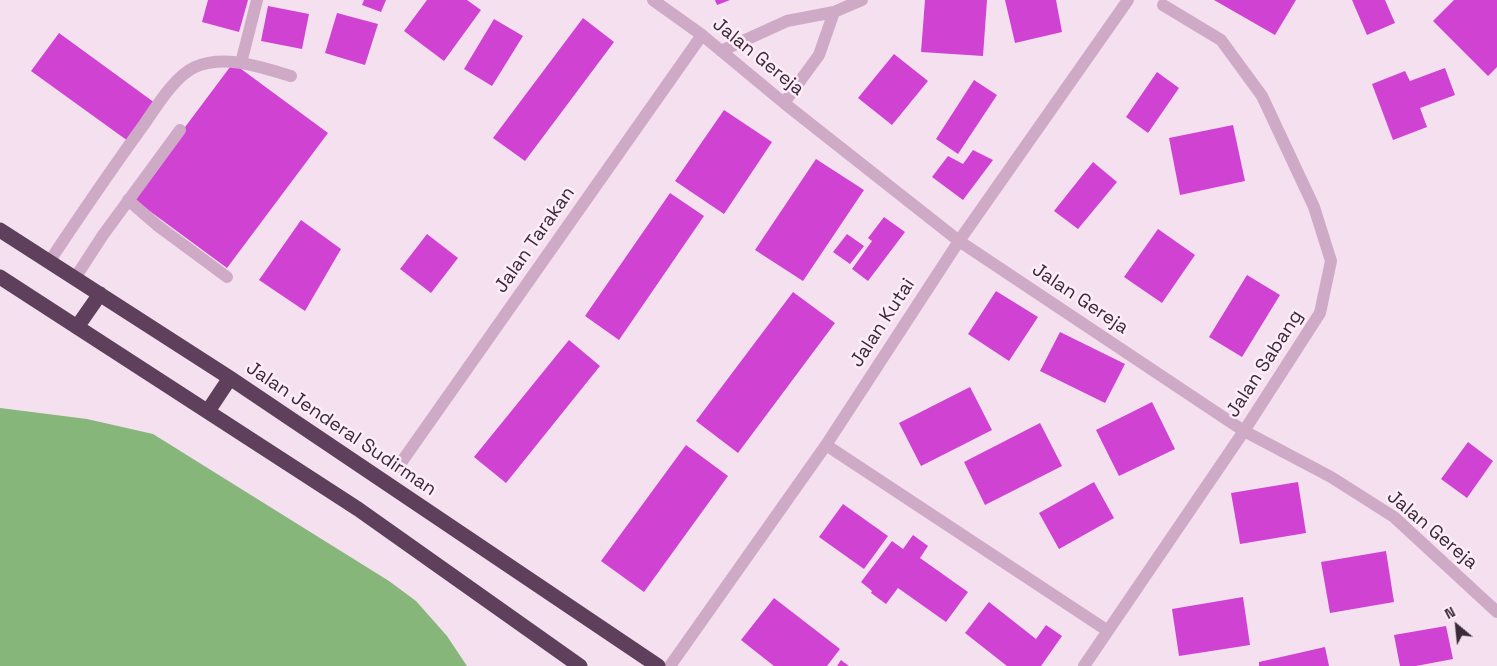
<!DOCTYPE html>
<html>
<head>
<meta charset="utf-8">
<style>
	body { margin:0 }
	#map { position:relative; width:1497px; height:666px; overflow:hidden; background:#f5e0ef; font-family:"Space Grotesk",sans-serif }
	canvas { display:block }
	.north { position:absolute; left:1432px; top:601px; width:50px; height:50px; -webkit-text-stroke:4px #fcedf8; paint-order:stroke; rotate:332deg; font-size:14px; font-weight:700; line-height:20px; text-align:center; color:#3c2a3b }
	.north::after { content:''; display:block; margin:auto; width:18px; height:22px; background:#3c2a3b; clip-path:polygon(50% 0,100% 100%,50% 72%,0 100%) }
</style>
</head>
<body>
<div id="map">
<canvas width="1497" height="666"></canvas>
<div class="north">N</div>
</div>
<script>
const ctx = document.querySelector('canvas').getContext('2d');
ctx.lineJoin = 'round';
function fill(path, color) {
  ctx.fillStyle = color;
  ctx.fill(path, 'evenodd');
}
function strokePath(path, color, width, dash) {
  ctx.strokeStyle = color;
  ctx.lineWidth = width;
  ctx.lineCap = dash ? 'butt' : 'round';
  ctx.setLineDash(dash || []);
  ctx.stroke(path);
}
function label(font, color, halo, rows, align = 'center') {
  ctx.font = font + ' "Space Grotesk",sans-serif';
  ctx.lineWidth = 5;
  ctx.setLineDash([]);
  ctx.textBaseline = 'middle';
  ctx.strokeStyle = halo;
  ctx.fillStyle = color;
  for (const [text, x, y, turn = 0] of rows) {
    ctx.save();
    ctx.translate(x, y);
    ctx.rotate((+turn || 0) * Math.PI / 180);
    ctx.textAlign = isNaN(turn) ? turn : align;
    if (halo) ctx.strokeText(text, 0, 0);
    ctx.fillText(text, 0, 0);
    ctx.restore();
  }
}
fill(new Path2D(`
	M0 408 87 419 153 434 389 581 416 601 447 636 467 666H0Z`), '#87b67b');
fill(new Path2D(`
	M208 0H248L239 32 202 22Z
	M364 0H386L381 12 362 5Z
	M427 0H467L481 10 444 61 404 31Z
	M715 0H730L717 5Z
	M925 0H987L983 56 921 52Z
	M1005 0H1056L1062 32 1015 43Z
	M1214 0H1296L1275 35Z
	M1352 0H1385L1395 23 1367 35Z
	M1454 0H1497V67L1488 76 1433 21Z
	M268 6 309 14 302 49 261 41Z
	M337 13 378 24 365 65 325 53Z
	M583 18 614 42 525 161 493 138Z
	M494 19 523 36 492 86 464 69Z
	M59 33 155 103 128 141 31 71Z
	M894 54 928 81 892 125 858 98Z
	M233 63 328 133 227 268 132 198Z
	M1445 68 1455 95 1420 108 1427 127 1393 140 1372 84 1405 71 1410 81Z
	M1157 72 1179 88 1148 133 1126 117Z
	M974 80 997 95 958 154 936 139Z
	M724 110 772 142 724 214 675 181Z
	M1233 125 1245 181 1180 195 1169 138Z
	M973 150 993 160 963 200 932 177 948 156 963 164Z
	M816 159 864 190 803 281 755 250Z
	M1093 162 1117 182 1078 229 1054 211Z
	M670 193 704 216 619 340 585 316Z
	M884 217 905 232 868 281 852 269 872 241 868 238Z
	M301 220 341 249 305 311 259 280Z
	M1158 229 1195 255 1162 303 1124 277Z
	M427 234 458 258 431 293 400 269Z
	M847 234 864 246 850 264 833 252Z
	M1247 275 1280 295 1242 357 1209 337Z
	M996 291 1038 317 1009 361 968 334Z
	M793 292 835 323 738 453 696 421Z
	M1060 332 1125 364 1105 403 1040 371Z
	M569 340 600 366 506 483 474 457Z
	M970 387 992 430 921 466 899 423Z
	M1152 402 1175 449 1119 476 1096 430Z
	M1040 423 1062 466 985 505 964 462Z
	M1468 442 1493 461 1467 498 1441 479Z
	M686 445 728 476 644 592 601 561Z
	M1094 482 1114 518 1059 549 1039 513Z
	M1298 482 1306 533 1240 544 1231 493Z
	M843 504 888 536 864 569 819 537Z
	M913 535 928 546 920 558 968 592 946 622 898 588 886 604 871 593 872 591 861 582 892 541 903 549Z
	M1386 551 1394 602 1330 613 1321 562Z
	M1243 597 1250 645 1179 656 1172 609Z
	M774 598 840 649 827 666H774L741 640Z
	M989 602 1036 639 1046 625 1062 636 1041 666H1007L965 633Z
	M1446 626 1453 659 1416 666H1400L1394 635Z
	M1325 647 1329 666H1259V662Z
	M841 660 849 666H837Z`), '#d042d1');
strokePath(new Path2D(`
	M653 0 702 35 784 103 959 241 1244 431 1331 477 1394 517 1497 612
	M721 51 787 21 834 12 862 0
	M241 63 257 0
	M784 103 819 55 834 12
	M128 200 158 226 227 277
	M49 262C79 217 109 173 140 130 154 111 173 77 195 67 226 54 260 67 291 76
	M75 278 103 235 180 130
	M826 445 1108 631
	M398 467 702 35
	M670 666 826 445 959 241 1128 0
	M1084 666 1244 431 1320 313 1331 261 1314 207 1262 96 1221 40 1163 5`), '#cfaac7', 12);
strokePath(new Path2D(`
	M0 230 230 378 658 666
	M0 277 358 509 580 666
	M77 327 100 294
	M208 411 230 378`), '#5e405c', 15);
label('19px', '#3c2a3b', '#fcedf8', [
	["Jalan Gereja",758,57,39],
	["Jalan Tarakan",535,240,-55],
	["Jalan Gereja",1080,299,34],
	["Jalan Kutai",883,323,-57],
	["Jalan Sabang",1265,364,-57],
	["Jalan Jenderal Sudirman",341,429,34],
	["Jalan Gereja",1432,530,40]
]);
</script>
</body>
</html>
